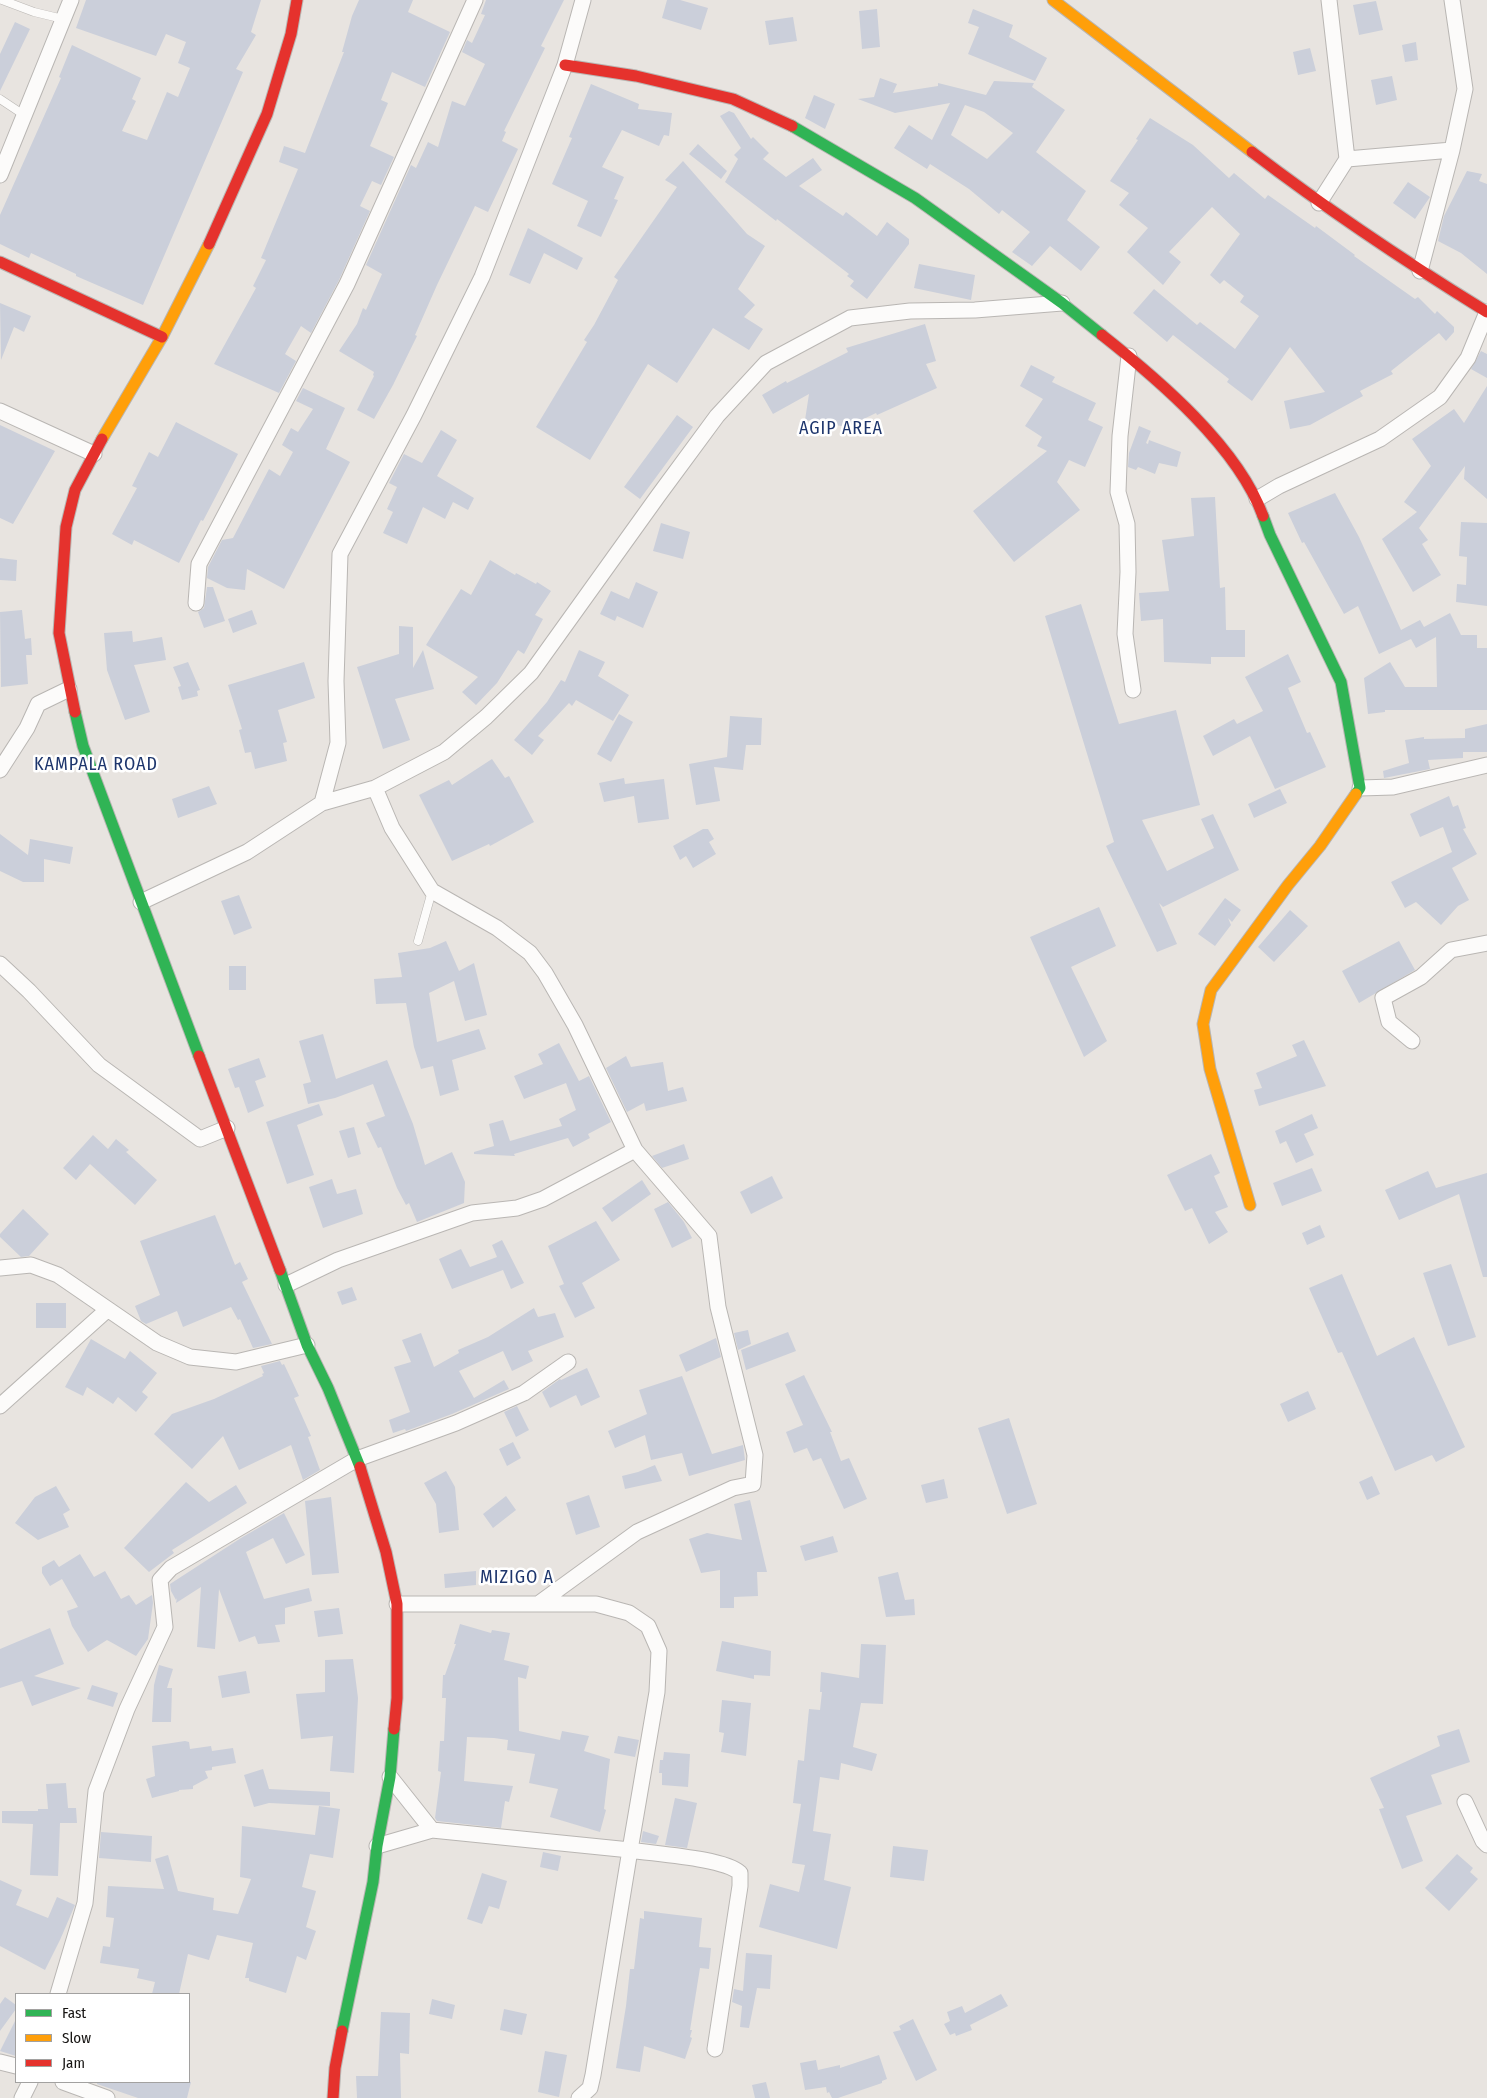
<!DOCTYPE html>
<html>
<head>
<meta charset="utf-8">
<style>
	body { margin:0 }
	#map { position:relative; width:1487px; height:2098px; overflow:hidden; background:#e8e4e0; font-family:"Fira Sans Condensed",sans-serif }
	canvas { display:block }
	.legend { position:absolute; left:15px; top:1993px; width:175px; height:90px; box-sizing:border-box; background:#fff; border:1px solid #a2a1a0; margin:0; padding:6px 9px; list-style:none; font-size:15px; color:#161412 }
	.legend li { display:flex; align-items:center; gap:10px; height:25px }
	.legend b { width:25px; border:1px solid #a2a1a0 }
</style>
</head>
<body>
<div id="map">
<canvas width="1487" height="2098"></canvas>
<ul class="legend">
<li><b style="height:6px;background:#30b455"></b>Fast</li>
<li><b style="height:6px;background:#ff9f0a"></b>Slow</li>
<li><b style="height:6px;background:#e5322d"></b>Jam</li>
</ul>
</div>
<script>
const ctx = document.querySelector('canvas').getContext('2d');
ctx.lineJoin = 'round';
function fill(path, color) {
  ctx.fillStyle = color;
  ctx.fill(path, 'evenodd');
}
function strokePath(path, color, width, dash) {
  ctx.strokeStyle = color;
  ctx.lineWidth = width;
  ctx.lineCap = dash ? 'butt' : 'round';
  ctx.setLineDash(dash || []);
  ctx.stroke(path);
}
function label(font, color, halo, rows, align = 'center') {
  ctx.font = font + ' "Fira Sans Condensed",sans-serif';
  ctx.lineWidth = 5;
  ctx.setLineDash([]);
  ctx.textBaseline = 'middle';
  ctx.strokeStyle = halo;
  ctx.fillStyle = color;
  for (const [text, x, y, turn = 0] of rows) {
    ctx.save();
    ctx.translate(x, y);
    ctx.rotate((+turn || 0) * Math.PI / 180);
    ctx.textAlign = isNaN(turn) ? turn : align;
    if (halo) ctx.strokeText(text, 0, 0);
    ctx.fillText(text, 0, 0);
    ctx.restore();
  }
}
fill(new Path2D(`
	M86 0H261L251 32 256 35 236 69 243 72 143 305 76 276V274L31 253 29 258 0 244V215L61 78 59 77 72 45 141 78 132 99 136 101 122 131 147 140 167 92 178 97 190 68 178 63 186 42 166 34 156 56 76 28Z
	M359 0H413L408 12 450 32 425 87 392 72 381 100 388 103 370 146 394 157 381 185 372 181 360 206 370 211 339 280 311 333 301 326 285 354 296 361 279 393 214 364 256 288 253 286 266 260 261 258 298 169 279 162 284 146 305 153 344 52H342L352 16Z
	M486 0H564L541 46 545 48 504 131 506 132 502 141 518 149 488 212 475 206 437 285 415 335 417 336 393 385 374 419 357 410 374 376 373 375 374 372 339 351 357 324 363 308 366 310 382 274 366 265 411 165 416 168 428 142 438 147 452 101 465 106 485 64 462 52 467 40 472 43 485 15 481 14Z
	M667 0H680L708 8 701 30 662 18Z
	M1376 1 1383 30 1359 35 1353 5Z
	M877 9 880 47 862 49 859 11Z
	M973 9 1013 25 1009 37 1047 58 1035 81 968 54 979 27 968 23Z
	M793 17 797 41 769 45 765 21Z
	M15 22 30 29 0 91V54Z
	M1416 42 1418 60 1405 62 1402 45Z
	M1310 48 1316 71 1298 75 1293 52Z
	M1392 76 1397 100 1376 105 1371 80Z
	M880 78 897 84 893 93 938 86V83L986 95 994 81 1034 83 1032 87 1065 110 1036 152 1086 191 1067 220 1100 247 1081 271 1050 246 1032 266 1012 252 1030 232 1002 210 999 214 969 189 930 164 927 169 894 148 909 125 932 140 950 103 895 113 858 99 874 97ZM965 105 984 112 1013 133 987 159 951 135Z
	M591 84 639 104 638 109 672 113 669 136 664 135 659 146 622 130 602 167 624 177 614 199 618 200 601 237 577 226 588 201 552 184 572 138 569 137Z
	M814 95 835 104 825 129 805 118Z
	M729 111 734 113 751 139 753 137 769 153 763 159 786 177 813 158 822 170 799 186 843 216 846 212 877 236 887 222 909 239V244L867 299 850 286 854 281 847 276 849 274 777 219 776 221 725 182 738 159 734 155 741 148 720 116Z
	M1150 118 1193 145 1229 178 1234 173 1265 199 1268 195 1315 228 1316 226 1355 255 1354 256 1415 299 1418 297 1435 314 1437 311 1454 327V332L1446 341 1439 333 1391 371 1393 374 1360 391 1363 396 1310 425 1290 429 1284 401 1325 392 1290 347 1252 401 1227 382 1229 379 1173 335 1167 342 1133 313 1154 289 1197 325 1200 322 1235 349 1259 316 1240 302 1244 296 1224 280 1220 284 1210 275 1240 234 1212 207 1169 252 1181 262 1163 285 1127 252 1148 228 1119 205 1129 193 1110 181 1138 140 1136 139Z
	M698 144 727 171 721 179 689 154Z
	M683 161 747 234 765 246 738 289 755 305 744 317 763 329 749 350 713 328 677 383 648 364 590 460 536 427 587 342 584 340 594 325 618 280 614 277 677 187 665 180Z
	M1467 171 1482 174 1479 181 1487 184V274L1461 253 1438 241 1444 216Z
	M1408 182 1430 197 1415 219 1393 203Z
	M528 228 583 258 577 270 544 253 530 284 509 275Z
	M919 264 975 275 971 300 914 288Z
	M0 303 31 316 24 332 14 327 1 360Z
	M925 324 936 361 926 364 937 388 877 415 876 413 847 427 805 420 809 394 773 414 762 395 786 381 787 383 848 352 846 348Z
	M1481 351 1487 354V378L1471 369Z
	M1031 365 1055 377 1052 382 1096 403 1088 420 1103 427 1085 467 1069 460 1057 482 1080 510 1014 562 973 511 1047 451 1037 446 1042 437 1025 426 1043 399 1020 386Z
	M1487 386V499L1464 479 1465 466 1419 528 1428 540 1422 544 1441 575 1413 592 1382 539 1417 512 1404 502 1431 466 1412 439 1454 409 1464 423Z
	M303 388 345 408 326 449 350 462 284 589 247 569 245 590 227 588 207 578 208 567 222 540 233 538 269 469 280 476 293 452 282 445 291 428 298 432 313 409 296 401Z
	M677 415 693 427 640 499 624 487Z
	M176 422 238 454 203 521 201 520 179 563 134 540 132 545 112 534 137 488 132 486 149 452 158 457Z
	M0 425 55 451 13 524 0 518Z
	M1139 426 1151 431 1146 443 1148 444 1149 440 1181 452 1177 467 1159 463 1155 474 1138 467 1136 470 1128 467 1129 453Z
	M441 430 457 440 437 476 474 498 468 510 453 502 445 519 423 507 407 544 383 533 393 512 387 509 397 487 389 483 404 454 422 463Z
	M1335 493 1359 537 1401 630 1420 620 1424 627 1450 613 1461 635H1477V648H1487V710H1385V712L1368 714 1364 678 1390 662 1405 687H1437L1436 637 1416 648 1411 639 1379 654 1358 606 1344 614 1304 542 1302 543 1288 513Z
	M1215 497 1220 588 1225 587 1226 630H1245V657H1211V664L1164 662 1163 619 1141 621 1139 593 1169 591 1162 540 1194 536 1191 498Z
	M1461 522 1487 523V606L1456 602 1457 584 1466 585 1467 557 1459 556Z
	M661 523 690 532 683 559 653 551Z
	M0 558 17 560 16 581 0 580Z
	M490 560 515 575 516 573 536 584 537 582 551 591 535 615 543 619 524 654 518 650 497 683 476 705 462 692 478 677 426 645 461 589 471 595Z
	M636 582 658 592 643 628 617 616 615 621 600 614 611 591 629 599Z
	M207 587H213L225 621 204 628 198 612 204 608Z
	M1081 604 1119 724 1176 710 1200 805 1142 820 1167 871 1214 848 1201 819 1213 814 1239 870 1163 907 1159 903 1177 944 1157 952 1106 846 1114 842 1045 616Z
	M22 610 25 639 31 638 32 655H26L28 684 1 687 0 612Z
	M252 610 257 624 233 633 228 619Z
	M399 626 413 627V668L423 650 434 689 395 699 410 740 383 749 357 667 399 654Z
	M132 631 133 642 162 637 166 660 134 665 150 712 125 720 107 670 104 633Z
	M579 650 605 662 598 676 629 695 613 721 576 700 572 706 569 703 538 736 544 740 532 755 514 740 547 702 561 680 565 682Z
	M1288 654 1301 682 1288 688 1307 733 1310 732 1326 767 1275 789 1250 736 1213 756 1203 736 1234 719 1237 724 1263 711 1245 677Z
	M188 662 200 690 197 691 198 696 182 700 178 687 181 686 173 667Z
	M304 662 315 698 278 710 287 742 283 743 287 761 255 769 251 752 245 753 239 730 242 729 228 685Z
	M619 714 633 722 611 762 597 754Z
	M730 716 762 718 761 745H746L743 770 714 767 720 801 696 805 689 764 727 757Z
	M1487 724V752H1463V758L1428 760 1430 769 1384 778 1383 771 1409 763 1405 740 1424 737V739L1465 738V729Z
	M492 759 505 778 509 776 534 822 490 846 489 844 452 861 419 795 449 780 452 785Z
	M624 778 625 784 664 779 669 819 638 823 634 796 604 802 599 783Z
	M209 786 217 804 178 818 172 799Z
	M1280 789 1287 803 1254 818 1248 804Z
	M1449 796 1453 807 1458 805 1466 828 1463 829 1477 854 1452 868 1469 900 1458 906 1441 925 1416 902 1405 908 1391 882 1452 852 1443 827 1420 837 1410 814Z
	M703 829H708L714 839 709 842 716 854 693 868 686 856 680 860 673 846Z
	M0 834 28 855 30 839 73 847 70 864 44 859V882H23L0 871Z
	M239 895 252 928 234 935 221 901Z
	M1225 898 1241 910 1232 922 1228 918 1231 925 1215 946 1198 934Z
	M1099 907 1116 946 1071 967 1107 1041 1084 1057 1030 937Z
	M1290 910 1308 926 1274 962 1258 947Z
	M446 941 459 971 474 963 487 1015 465 1021 454 981 429 993 437 1042 479 1029 486 1049 452 1060 459 1090 440 1096 433 1066 421 1069 414 1047 406 1003 376 1004 374 979 402 977 398 953 430 948Z
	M1399 941 1415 970 1359 1003 1342 971Z
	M229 966H246V990H229Z
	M323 1034 336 1079 387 1060 413 1124 425 1165 452 1152 465 1182 464 1203 417 1222 409 1203 406 1205 397 1188 381 1147 378 1148 366 1123 385 1116 373 1084 335 1098 308 1104 303 1084 311 1082 299 1041Z
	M1304 1040 1326 1086 1259 1106 1254 1090 1262 1088 1256 1073 1297 1056 1292 1045Z
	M559 1043 579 1081 589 1076 611 1122 588 1134 590 1138 573 1147 568 1138 514 1154 515 1156 474 1154V1152L494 1146 489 1124 503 1120 510 1141 562 1126 559 1119 576 1110 566 1083 524 1099 514 1076 543 1064 538 1054Z
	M626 1056 631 1067 663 1062 668 1091 683 1087 687 1101 646 1111 644 1103 627 1112 606 1068Z
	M259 1058 266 1077 255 1081 264 1106 248 1113 239 1087 235 1088 228 1069Z
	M319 1104 323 1115 297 1125 314 1175 287 1184 266 1122Z
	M1312 1114 1318 1128 1304 1134 1314 1155 1296 1163 1286 1141 1280 1144 1275 1131Z
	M354 1127 361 1154 348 1158 339 1131Z
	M93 1135 108 1149 116 1139 129 1150 126 1152 157 1180 135 1205 90 1164 76 1180 63 1168Z
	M684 1144 689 1159 662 1168 652 1156Z
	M1211 1154 1220 1173 1214 1176 1228 1207 1215 1212 1228 1232 1209 1244 1192 1208 1185 1211 1167 1175Z
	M1312 1168 1322 1191 1282 1206 1273 1183Z
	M1428 1171 1436 1188 1487 1173V1277H1483L1459 1194 1399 1220 1385 1190Z
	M772 1176 783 1198 751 1214 740 1192Z
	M332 1179 337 1194 356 1189 363 1214 323 1228 309 1187Z
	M642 1180 651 1194 612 1222 602 1208Z
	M668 1202 684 1222 692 1238 672 1248 654 1209Z
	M23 1209 49 1234 29 1256 21 1257 0 1237V1234Z
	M215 1215 235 1265 240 1262 248 1279 242 1282 272 1344 253 1348 240 1319 238 1320 231 1307 183 1327 177 1311 146 1324 141 1321 135 1306 160 1295 140 1241Z
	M596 1221 620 1260 582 1283 595 1308 575 1318 559 1286 564 1284 548 1246Z
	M1320 1225 1325 1237 1307 1245 1302 1233Z
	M502 1240 524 1283 511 1289 503 1270 452 1289 439 1259 461 1249 470 1267 497 1257 492 1245Z
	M1451 1264 1476 1337 1448 1346 1423 1273Z
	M1342 1274 1377 1356 1414 1337 1465 1447 1436 1462 1432 1455 1395 1471 1342 1352 1338 1353 1309 1288Z
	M352 1287 357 1300 342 1305 337 1292Z
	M36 1303H66V1328H36Z
	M534 1308 538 1317 555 1313 564 1337 528 1351 533 1361 512 1371 503 1351 459 1371 474 1398 504 1380 509 1389 452 1414 406 1431 405 1429 393 1433 389 1420 410 1412 394 1367 411 1362 402 1340 421 1333 434 1367 459 1353 458 1350 488 1337Z
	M748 1330 751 1344 738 1350 734 1333Z
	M788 1332 796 1351 746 1370 741 1350Z
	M716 1338 721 1357 686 1372 679 1355Z
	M91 1339 125 1359 130 1351 157 1373 142 1392 148 1397 136 1412 118 1397 113 1404 87 1387 83 1396 65 1387Z
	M280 1361 282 1365 284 1364 299 1396 294 1398 311 1436 308 1437 320 1470 303 1480 291 1445 239 1470 223 1436 192 1469 154 1434 172 1414 214 1399 263 1376 262 1374 264 1373 261 1366Z
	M587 1368 600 1397 581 1406 576 1395 550 1408 542 1392 560 1379 561 1380Z
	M804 1375 832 1432H830L841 1461 849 1458 867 1499 844 1509 821 1458 813 1461 807 1448 794 1453 786 1432 803 1425 785 1384Z
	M682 1376 712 1454 743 1445 745 1460 689 1476 682 1453 651 1460 645 1435 615 1448 608 1431 647 1414 639 1390Z
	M1308 1391 1316 1409 1288 1422 1280 1404Z
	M517 1406 529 1430 516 1437 504 1412Z
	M1009 1418 1037 1504 1007 1514 978 1428Z
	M513 1442 521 1458 507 1466 499 1449Z
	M655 1465 662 1481 625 1489 622 1476 638 1472Z
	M446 1471 455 1487 459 1530 439 1533 436 1504 424 1483Z
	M1372 1476 1380 1494 1367 1500 1359 1482Z
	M944 1479 948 1498 926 1503 921 1485Z
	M186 1482 209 1502 236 1485 247 1503 172 1550 174 1553 149 1572 124 1548Z
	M56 1486 70 1510 63 1514 69 1527 38 1540 15 1523 35 1497Z
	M589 1495 600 1527 576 1535 566 1503Z
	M506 1496 516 1510 493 1528 483 1514Z
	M331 1497 339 1573 312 1575 305 1501Z
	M750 1500 767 1572H757L758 1596 734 1597V1608H720V1570L701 1573 689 1539 707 1533 742 1540 734 1504Z
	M284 1513 305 1555 286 1564 273 1538 246 1552 264 1599 309 1588 312 1601 285 1608V1624L275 1625 280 1642 258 1644 255 1636 239 1642 219 1589 215 1649 197 1647 201 1587 176 1603 177 1598 176 1600 171 1591 170 1584 241 1538Z
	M833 1536 838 1552 805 1561 800 1546Z
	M80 1554 94 1577 105 1571 121 1599 129 1595 136 1605 152 1595 153 1603 148 1639 136 1656 107 1640 88 1652 72 1626 67 1611 78 1607 62 1579 50 1586 42 1573V1567L54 1560 59 1567Z
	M476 1571V1585L445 1588 444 1574Z
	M898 1572 905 1600 914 1599 915 1615 886 1617 878 1577Z
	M339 1608 343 1634 318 1637 314 1611Z
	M460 1624 491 1633 492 1630 510 1633 504 1660 529 1666 526 1679 518 1677 519 1731 560 1740 562 1731 589 1736 584 1751 610 1759 604 1809 606 1810 600 1832 550 1817 558 1789 529 1783 535 1754 507 1750 508 1740 494 1738 467 1737 464 1781 513 1786 509 1802 505 1801 501 1828 437 1821 435 1818 441 1772 438 1771 440 1741H444L446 1698H442L443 1675H445L456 1644H454Z
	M50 1628 64 1664 34 1676 81 1688 32 1706 22 1681 0 1688V1649Z
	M722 1641 771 1651 770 1676 754 1675V1679L716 1671Z
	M861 1644 886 1645 883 1704 861 1703 853 1747 877 1754 872 1771 841 1763 839 1780 820 1777 813 1831 831 1834 824 1880 851 1887 837 1949 759 1927 770 1884 799 1892 805 1865 792 1863 801 1804 793 1803 798 1760 804 1761 809 1709 820 1710 822 1692H820L821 1672 859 1678Z
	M353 1659 358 1698 354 1773 330 1771 333 1736 301 1739 296 1694 325 1692V1660Z
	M159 1665 173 1669 167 1688H172L171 1722H152L154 1685Z
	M246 1671 250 1693 222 1698 218 1676Z
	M92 1685 118 1693 113 1707 87 1699Z
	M722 1700 751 1703 746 1756 721 1752 724 1733 719 1732Z
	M1459 1729 1470 1762 1431 1775 1442 1804 1406 1816 1423 1861 1402 1869 1379 1809 1384 1808 1370 1778 1440 1746 1437 1736Z
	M618 1736 639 1740 635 1757 614 1753Z
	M185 1741 189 1742 190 1749 211 1746 212 1751 233 1748 236 1763 212 1767V1770L205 1771 208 1778 193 1786V1789L179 1790V1791L152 1798 146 1779 155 1776 152 1746Z
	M664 1752 690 1754 688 1787 662 1785V1773H659L660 1760H663Z
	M263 1769 269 1789 330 1792V1806L269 1803 254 1807 244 1775Z
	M66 1783 68 1808H76L77 1823H60L58 1876 30 1875 33 1824 2 1823V1811H38V1809H48L46 1784Z
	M675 1798 697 1803 687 1848 665 1845Z
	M319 1806 340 1809 333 1858 310 1854 302 1887 316 1891 306 1927 316 1931 306 1960 297 1956 286 1993 249 1981V1978H245L253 1943 217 1935 209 1960 188 1954 179 1994H152L155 1982 137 1978 139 1969 100 1963 103 1946 110 1947 114 1918 106 1917 108 1886 164 1889 155 1859 168 1855 178 1891 214 1898 213 1910 238 1914 251 1879 240 1877 242 1826 315 1835Z
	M643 1831 659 1836 656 1844 641 1842Z
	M101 1832 152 1836 151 1862 99 1858Z
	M893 1846 928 1850 924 1881 890 1877Z
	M543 1852 561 1856 558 1871 540 1867Z
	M1457 1854 1473 1868 1470 1872 1478 1879 1449 1911 1425 1888Z
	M482 1873 507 1881 499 1909 489 1906 482 1924 467 1919Z
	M0 1880 22 1890 16 1905 48 1918 57 1897 75 1905 60 1940 45 1970 0 1946Z
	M644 1911 702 1918 699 1947 711 1948 709 1969 700 1968 690 2030H692L690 2037 692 2038 685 2059 644 2046 640 2072 616 2068 626 2006 630 1969H634L640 1918 644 1919Z
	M746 1953 772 1955 770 1989 757 1988 749 2028 740 2027 742 2006 732 2002 734 1989 743 1991Z
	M1001 1994 1008 2006 970 2025 972 2030 956 2036 955 2033 950 2035 944 2024 950 2021 947 2012 962 2006 965 2013Z
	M5 1997 16 2005V2009L0 2031V2004Z
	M432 1999 455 2005 452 2019 429 2014Z
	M504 2009 527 2014 522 2035 500 2030Z
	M381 2012 410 2013 409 2054 400 2053 401 2098H357L356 2076H378Z
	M16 2019V2056L0 2051Z
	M913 2019 937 2070 916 2081 893 2032 901 2030 899 2026Z
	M545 2051 567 2055 559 2097 538 2092Z
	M879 2055 887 2079 882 2081V2083L838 2098H832L829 2092 827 2093 826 2087 805 2090 800 2063 816 2060 818 2070 840 2065V2068Z
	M97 2082H191L187 2098H138L97 2084Z
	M766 2082 770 2098H755L752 2085Z`), '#cbcfda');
const lane = new Path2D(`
	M2 0 34 12 63 19
	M0 99 24 115
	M418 941 432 891`);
const street = new Path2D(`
	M1347 159 1452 150
	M0 175 71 0
	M1319 203 1347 159 1329 0
	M1420 271 1452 150 1465 89 1452 0
	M1129 356 1120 436 1118 492 1127 524 1128 572 1125 634 1133 690
	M0 411 94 454
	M1257 499 1279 486 1380 439 1440 397 1468 358 1487 312
	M196 603 199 564 347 284 475 0
	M0 770 27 728 38 704 69 689
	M375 788 444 752 486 717 531 673 658 496 717 416 766 363 850 318 910 311 975 310 1062 303
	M1360 788 1393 787 1487 765
	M322 803 375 788 392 828 432 891 497 928 530 953 545 973 575 1025 635 1150
	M141 902 247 852 322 803 338 743 336 681 340 554 414 415 482 277 565 65 583 0
	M0 964 29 991 99 1065 200 1139 227 1128
	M1412 1041 1389 1022 1383 998 1421 977 1451 950 1487 943
	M0 1268 31 1265 58 1275 157 1343 190 1357 236 1362 307 1345
	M286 1285 338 1260 472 1213 517 1208 543 1199 635 1150 709 1236 718 1307 755 1455 753 1484 733 1488 637 1532 538 1604
	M0 1406 107 1310
	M397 1604H596L629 1613 648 1626 659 1651 657 1692 630 1850C655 1854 724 1858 740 1873V1886L715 2049
	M390 1777 432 1830
	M1465 1802 1483 1841 1487 1845
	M377 1846 432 1830 630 1850 593 2075 590 2088 579 2098
	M58 1994 85 1903 96 1791 127 1709 165 1627 160 1580 171 1568 357 1459 456 1423 524 1393 568 1362
	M0 2062 16 2066
	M63 2082 107 2098
	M22 2098 30 2082`);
const fast = new Path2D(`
	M792 126 915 198 1062 303 1102 335
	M1263 516 1270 535 1341 682 1360 788 1356 794
	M75 712 83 746 199 1056
	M280 1270 307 1345 328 1388 360 1467
	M342 2031 373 1882 377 1846 390 1777 394 1729`);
const slow = new Path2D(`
	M1053 0 1252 152
	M102 439 162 337 209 244
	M1250 1205 1210 1069 1203 1024 1211 990 1288 885 1320 846 1356 794`);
const jam = new Path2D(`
	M565 65 636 76 733 99 792 126
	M1252 152C1328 210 1406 262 1487 312
	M209 244 267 114 291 34 297 0
	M0 262 162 337
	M1102 335C1159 380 1238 447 1263 516
	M75 712 59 633 66 527 75 490 102 439
	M199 1056 280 1270
	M360 1467 386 1552 397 1604V1698L394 1729
	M333 2098 335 2068 342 2031`);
strokePath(lane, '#b9b6b3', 9);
strokePath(street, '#b9b6b3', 17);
strokePath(fast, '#b9b6b3', 13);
strokePath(slow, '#b9b6b3', 13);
strokePath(jam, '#b9b6b3', 13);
strokePath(lane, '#fcfbfa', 8);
strokePath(street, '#fcfbfa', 15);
strokePath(fast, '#30b455', 11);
strokePath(slow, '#ff9f0a', 11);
strokePath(jam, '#e5322d', 11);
ctx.letterSpacing = '1px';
label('18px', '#1d356c', '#fff', [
	["AGIP AREA",841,429],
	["KAMPALA ROAD",96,765],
	["MIZIGO A",517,1578]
]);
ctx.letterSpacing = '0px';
</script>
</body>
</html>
